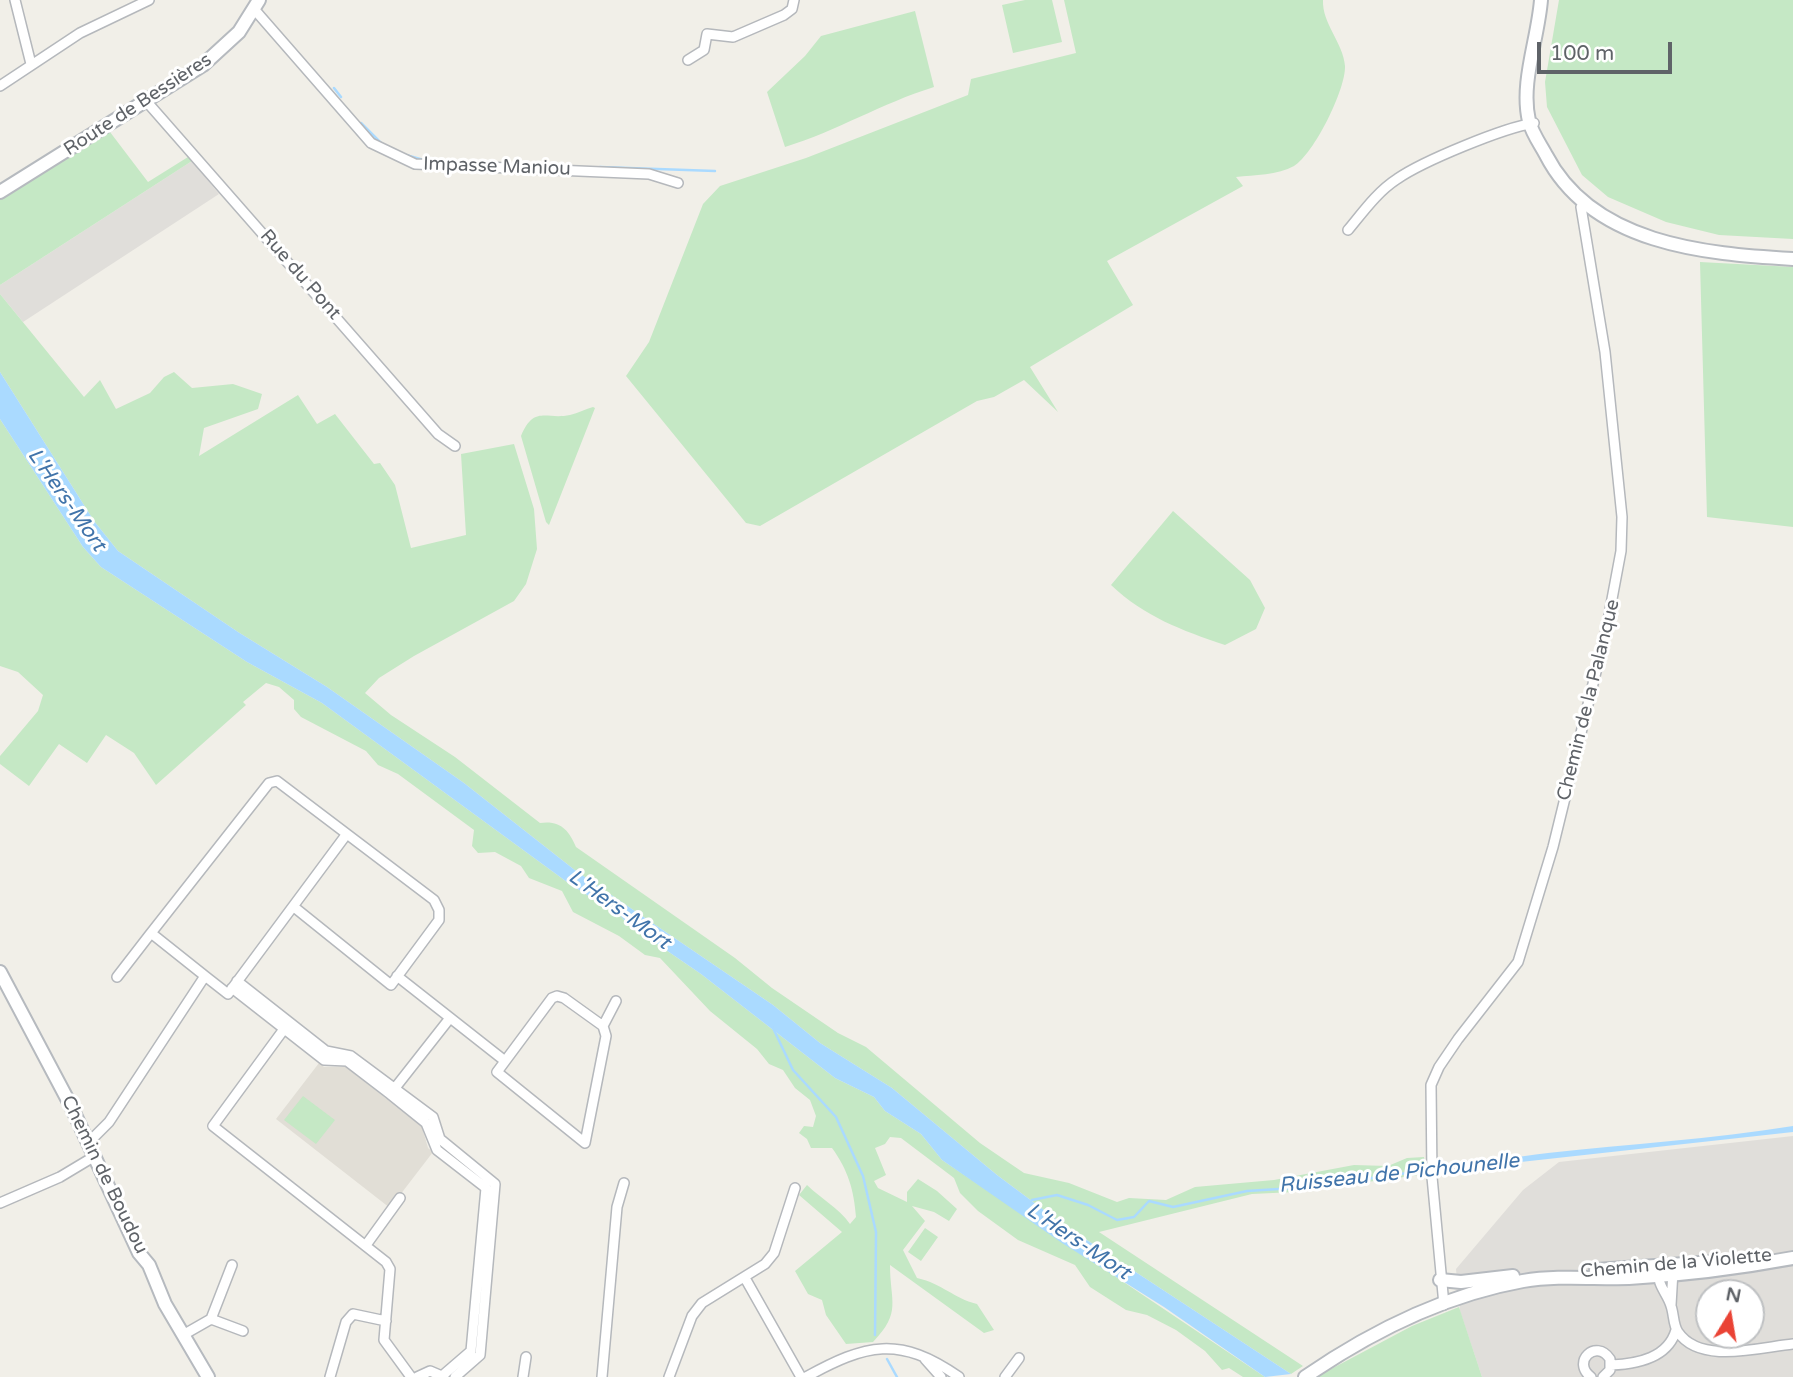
<!DOCTYPE html>
<html>
<head>
<meta charset="utf-8">
<style>
	body { margin:0 }
	#map { position:relative; width:1793px; height:1377px; overflow:hidden; background:#f1efe8; font-family:"Varela Round",sans-serif }
	canvas { display:block }
	.north { position:absolute; left:1695px; top:1279px; width:70px; height:70px; box-sizing:border-box; background:#fff; border:2px solid #bfc1c3; border-radius:50%; rotate:11deg; font-size:19px; font-weight:700; line-height:28px; text-align:center; color:#5f6368 }
	.north::after { content:''; display:block; margin:auto; width:24px; height:32px; background:#ea4335; clip-path:polygon(50% 0,100% 100%,50% 72%,0 100%) }
	.scale { position:absolute; left:1537px; top:42px; width:135px; height:32px; box-sizing:border-box; border:4px solid #5f6368; border-top:0; padding-left:9px; font-size:21px; line-height:24px; white-space:nowrap; color:#5f6368; -webkit-text-stroke:5px #fff; paint-order:stroke }
</style>
</head>
<body>
<div id="map">
<canvas width="1793" height="1377"></canvas>
<div class="north">N</div>
<div class="scale">100 m</div>
</div>
<script>
const ctx = document.querySelector('canvas').getContext('2d');
ctx.lineJoin = 'round';
function fill(path, color) {
  ctx.fillStyle = color;
  ctx.fill(path, 'evenodd');
}
function strokePath(path, color, width, dash) {
  ctx.strokeStyle = color;
  ctx.lineWidth = width;
  ctx.lineCap = dash ? 'butt' : 'round';
  ctx.setLineDash(dash || []);
  ctx.stroke(path);
}
function label(font, color, halo, rows, align = 'center') {
  ctx.font = font + ' "Varela Round",sans-serif';
  ctx.lineWidth = 6;
  ctx.setLineDash([]);
  ctx.textBaseline = 'middle';
  ctx.strokeStyle = halo;
  ctx.fillStyle = color;
  for (const [text, x, y, turn = 0] of rows) {
    ctx.save();
    ctx.translate(x, y);
    ctx.rotate((+turn || 0) * Math.PI / 180);
    ctx.textAlign = isNaN(turn) ? turn : align;
    if (halo) ctx.strokeText(text, 0, 0);
    ctx.fillText(text, 0, 0);
    ctx.restore();
  }
}
fill(new Path2D(`
	M192 161 219 194 23 322 0 294V285Z
	M1793 1136V1377H1482L1460 1311 1456 1269 1523 1190 1559 1162ZM1709 1293H1751V1335H1709Z`), '#e0deda');
fill(new Path2D(`
	M319 1063 324 1067H346L422 1127 428 1148 433 1152 390 1208 276 1119Z`), '#e1ded6');
fill(new Path2D(`
	M1025 0H1052L1062 42 1013 53 1002 5Z
	M1064 0H1323C1322 24 1343 42 1345 66 1346 89 1314 154 1294 166 1278 175 1254 175 1236 177L1243 186 1107 261 1133 305 1030 367 1058 412 1024 380 994 397 977 401 760 526 746 523 626 376 649 342 703 204 720 186 806 158 968 95 971 79 1076 53Z
	M1559 0H1793V239L1719 235 1666 222 1608 197 1582 175 1547 107 1545 82Z
	M915 11 934 87C882 103 837 131 785 147L767 92 805 56 821 36Z
	M110 132 148 182 188 157 192 161 0 285V200Z
	M1700 262 1793 267V527L1707 517Z
	M0 294 84 397 100 380 116 409 150 393 164 377 174 372 192 388 233 384 262 394 258 409 204 428 199 456 298 395 317 424 335 414 374 464 380 463 395 485 411 548 466 535 461 454 514 444 534 509 537 549 526 584 514 601 414 656 379 678 365 693 391 715 455 757 540 823C560 820 569 830 576 847L735 958 772 988 838 1033 866 1047 980 1143 1024 1173 1069 1183 1117 1202 1129 1198 1166 1200 1195 1187 1274 1180 1354 1165 1388 1166 1407 1158 1424 1157 1426 1174 1294 1192 1252 1194 1099 1232 1303 1366 1291 1374 1064 1225 997 1175 892 1088 820 1043 773 1005 576 871 464 783 327 687 238 632 118 551 94 521 0 372Z
	M593 407 595 408 549 525 546 522 521 436C534 405 546 420 570 415 578 413 586 409 593 407Z
	M0 419 83 547 101 567 247 662 322 703 567 882 598 902 613 908 628 924 701 974 835 1078 874 1097 885 1111 921 1134 942 1160 1265 1377H1243L1229 1368 1222 1370 1205 1351 1176 1330 1147 1315 1126 1310 1090 1287 1075 1265 1018 1240 978 1211 960 1193 954 1178 901 1138 890 1137 885 1144 875 1148 886 1175 874 1181 878 1188 907 1202V1192L918 1179 937 1191 957 1209 949 1221 934 1212 912 1206 925 1221 903 1250 917 1278C943 1284 953 1298 977 1304L994 1330 984 1333 890 1265C890 1302 902 1312 873 1342L846 1344 826 1315 822 1300 808 1294 795 1271 842 1232 799 1195 807 1185C821 1199 838 1207 850 1224L856 1217C854 1190 848 1170 832 1148H811L807 1139 799 1133 804 1126 813 1127 816 1116 810 1100 795 1088 783 1070 769 1064 757 1049 710 1011 660 958 645 955 619 936 573 912 562 891 529 878 521 866 495 852 478 853 472 846 474 830 398 774 378 765 366 751 301 717 294 709V700L279 687 266 683 243 702 246 705 156 785 134 753 106 735 87 763 59 744 29 786 0 764V756L38 711 43 695 18 672 0 666Z
	M1173 511 1250 580 1265 608 1256 629 1225 645C1181 630 1145 617 1111 585Z
	M303 1096 335 1120 316 1144 284 1120Z
	M925 1228 938 1237 921 1261 908 1252Z
	M1459 1307 1482 1377H1316L1412 1326Z`), '#c5e8c5');
fill(new Path2D(`
	M0 372 94 521 118 551 238 632 327 687 464 783 576 871 773 1005 820 1043 892 1088 997 1175 1064 1225 1291 1374 1265 1377 1164 1307 1062 1243 942 1160 921 1134 885 1111 874 1097 835 1078 701 974 628 924 613 908 598 902 567 882 322 703 247 662 101 567 83 547 0 419Z
	M1793 1126V1132L1439 1171V1165L1442 1164C1478 1165 1513 1157 1548 1153 1630 1144 1712 1139 1793 1126Z`), '#aadaff');
strokePath(new Path2D(`
	M334 88 341 97
	M361 123 382 144
	M406 155 427 161
	M600 167 715 171
	M773 1028 793 1070 836 1117 863 1176 876 1232 875 1335
	M1032 1200 1057 1195 1088 1205 1117 1220 1134 1217 1149 1201 1173 1207 1247 1191 1310 1187 1428 1170
	M887 1359 897 1377`), '#aadaff', 2.5);
const street = new Path2D(`
	M15 0 31 64
	M254 9 371 143 415 164 649 174 678 183
	M688 60 704 50 707 34 733 37 784 15 792 9 794 0
	M0 86 80 33 149 0
	M147 102 438 434 455 446
	M1348 230C1363 212 1377 192 1397 179 1423 161 1503 128 1534 123
	M205 976 151 933 269 783 277 781 434 900 439 910V920L391 985 294 907
	M397 976 505 1061
	M117 977 151 933
	M237 981 326 1051 351 1056 433 1117 440 1139 495 1184 480 1355 455 1377
	M232 988 324 1060 347 1061 390 1094 426 1123 437 1150 486 1188 471 1351 442 1376
	M557 996 564 998 603 1026 606 1036 585 1143 497 1072 552 998Z
	M287 1025 213 1126 386 1262 390 1269 384 1340 411 1377
	M603 1026 616 1001
	M391 1093 450 1018
	M86 1139 95 1136 109 1122 205 976 228 994 346 835
	M0 1203 60 1177 95 1156
	M366 1245 400 1198
	M1660 1271C1655 1283 1668 1294 1671 1306 1674 1314 1673 1325 1678 1332 1700 1365 1761 1347 1793 1344
	M745 1278 801 1377
	M1444 1305 1432 1177 1431 1085 1439 1067 1458 1039 1518 962 1553 847 1606 631 1621 551 1622 517 1605 352 1581 207
	M1671 1305 1673 1271
	M211 1319 243 1331
	M183 1335 211 1319 232 1265
	M925 1359 941 1377
	M1611 1365C1638 1364 1668 1358 1676 1330
	M330 1377 346 1322 353 1314 386 1321
	M417 1377 430 1371 444 1377
	M523 1377 526 1357
	M602 1377 617 1207 624 1183
	M669 1377 692 1316 702 1303 765 1264 774 1253 795 1188
	M806 1377C866 1344 899 1335 959 1377
	M1005 1377 1019 1358
	M1591 1377C1571 1362 1596 1338 1610 1359V1370L1603 1377`);
const secondary = new Path2D(`
	M1541 0C1538 39 1520 83 1529 121 1532 133 1540 144 1546 155 1592 244 1704 254 1793 259
	M0 192 203 65 239 32 259 0
	M0 972 71 1106 139 1253 149 1265 165 1304 208 1377
	M1596 1270 1714 1262
	M1440 1280 1461 1282 1513 1276
	M1305 1377C1369 1333 1445 1295 1523 1281 1558 1275 1594 1279 1629 1278 1684 1275 1739 1268 1793 1258`);
strokePath(street, '#b5b8bc', 12);
strokePath(secondary, '#b6babf', 16);
strokePath(street, '#fff', 9);
strokePath(secondary, '#fff', 12);
label('19px', '#5f6368', '#fff', [
	["Route de Bessières",138,105,-33],
	["Impasse Maniou",497,167,2],
	["Rue du Pont",300,275,49],
	["Chemin de la Palanque",1589,700,-76],
	["Chemin de Boudou",104,1175,64],
	["Chemin de la Violette",1676,1264,-5]
]);
label('italic 21px', '#4174aa', '#fff', [
	["L'Hers-Mort",66,500,55],
	["L'Hers-Mort",619,910,36],
	["Ruisseau de Pichounelle",1399,1174,-6],
	["L'Hers-Mort",1078,1242,34]
]);
</script>
</body>
</html>
